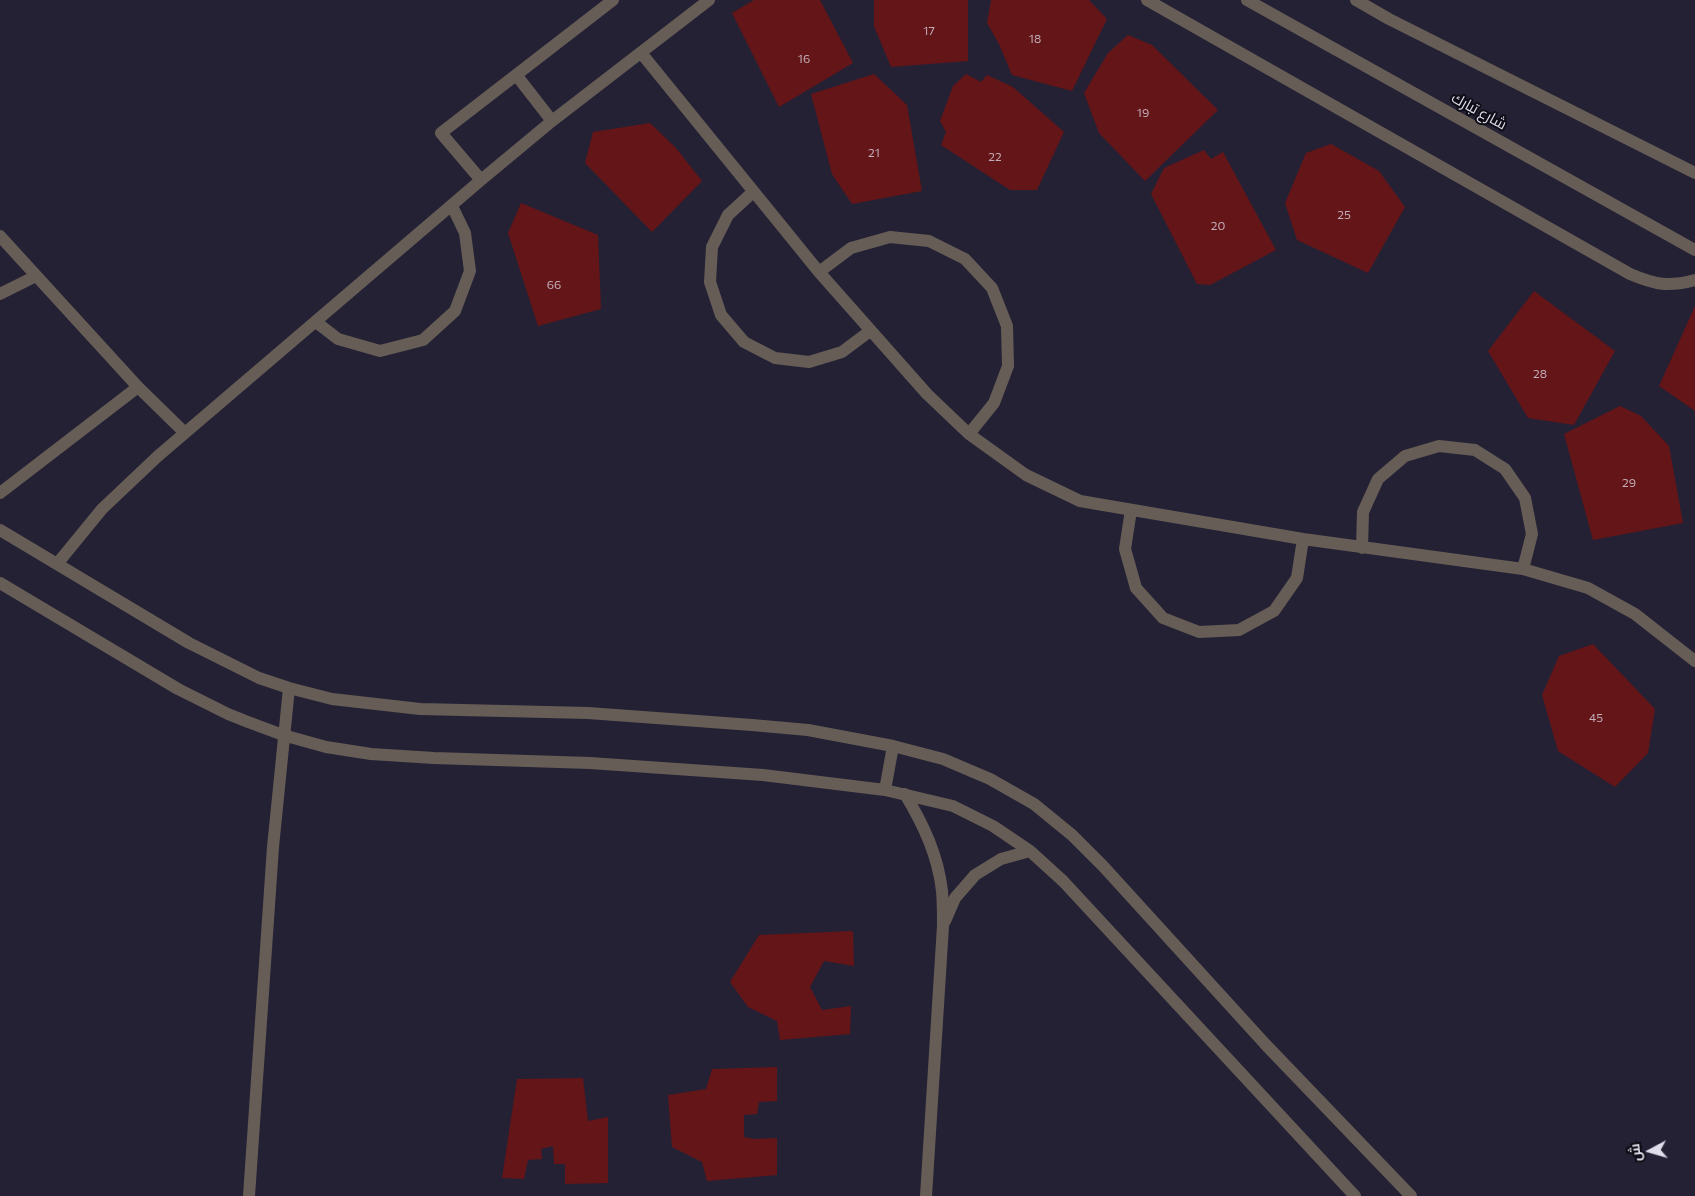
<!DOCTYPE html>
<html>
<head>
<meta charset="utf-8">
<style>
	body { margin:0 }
	#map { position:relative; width:1695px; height:1196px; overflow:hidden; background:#252135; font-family:Commissioner,Cairo,sans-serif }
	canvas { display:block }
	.north { position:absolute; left:1625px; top:1126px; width:50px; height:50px; -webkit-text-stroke:4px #0e0c15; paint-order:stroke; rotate:264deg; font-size:14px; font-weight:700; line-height:20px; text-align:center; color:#e0deec }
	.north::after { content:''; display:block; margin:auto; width:18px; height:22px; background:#e0deec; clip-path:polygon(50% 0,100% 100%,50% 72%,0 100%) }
</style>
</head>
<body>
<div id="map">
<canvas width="1695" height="1196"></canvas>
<div class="north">ش</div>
</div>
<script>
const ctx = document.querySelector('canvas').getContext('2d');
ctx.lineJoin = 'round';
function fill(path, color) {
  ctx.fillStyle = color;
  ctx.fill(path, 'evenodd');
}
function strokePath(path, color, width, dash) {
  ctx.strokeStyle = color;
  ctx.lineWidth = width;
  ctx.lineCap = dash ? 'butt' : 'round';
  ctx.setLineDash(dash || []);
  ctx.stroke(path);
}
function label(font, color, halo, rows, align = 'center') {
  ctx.font = font + ' Commissioner,Cairo,sans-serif';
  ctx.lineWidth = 4;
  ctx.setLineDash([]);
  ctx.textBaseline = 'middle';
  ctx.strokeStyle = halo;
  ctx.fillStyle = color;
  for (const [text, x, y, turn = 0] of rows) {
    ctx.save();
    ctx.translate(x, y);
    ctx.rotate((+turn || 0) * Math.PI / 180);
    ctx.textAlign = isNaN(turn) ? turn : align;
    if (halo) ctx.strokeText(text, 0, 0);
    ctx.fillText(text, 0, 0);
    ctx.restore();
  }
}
fill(new Path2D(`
	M754 0H820L853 63 779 107 732 13Z
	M874 0H968V61L891 67 874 26Z
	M991 0H1089L1107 19 1072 91 1012 75 999 44 987 23Z
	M1128 35 1152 45 1218 110 1145 181 1099 133 1084 93 1108 53Z
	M874 74 907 105 922 191 852 204 832 174 811 94Z
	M966 74 981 82 987 75 1013 87 1064 132 1037 190H1010L941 145 946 132 940 121 953 86Z
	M650 123 676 148 702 181 652 232 585 163 593 132Z
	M1331 144 1379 171 1405 207 1368 273 1297 240 1285 203 1306 153Z
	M1204 150 1211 159 1223 152 1276 250 1210 285 1197 284 1151 194 1164 168Z
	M521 203 598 235 601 309 538 326 508 233Z
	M1534 291 1615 351 1574 425 1528 418 1488 351Z
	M1695 306V411L1659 386Z
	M1620 406 1641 416 1669 446 1683 523 1593 540 1564 434Z
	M1593 644 1655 709 1648 753 1615 787 1558 751 1542 695 1559 656Z
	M853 931 854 966 824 961 810 987 822 1010 851 1006 850 1034 780 1040 777 1021 748 1007 730 982 759 935Z
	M777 1067V1101L759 1102 757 1114 744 1115V1137L754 1139 777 1138V1175L707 1181 702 1162 672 1147 668 1095 706 1089 712 1069Z
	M583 1078 588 1121 608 1117V1183L565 1184V1164H554L553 1146 541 1149 542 1159 528 1160 524 1179 502 1178 517 1079Z`), '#631518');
strokePath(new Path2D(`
	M1147 0 1630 274C1656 285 1668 287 1695 280
	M1247 0 1695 250
	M1356 0 1389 19 1695 173
	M642 54 819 272 927 394 969 434 1026 475 1080 501 1303 539 1523 569 1588 588 1635 614 1695 661
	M517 76 552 121
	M481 180 441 133 613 0
	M753 192 728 215 712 247 710 282 721 315 744 342 775 358 809 362 842 352 870 331
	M0 236 138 387 185 433
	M819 272 851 248 890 237 929 241 965 259 992 288 1007 326 1008 366 994 403 969 434
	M0 294 36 276
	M316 322 338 339 380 351 423 340 455 311 470 271 465 233 452 206
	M0 493 138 387
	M1131 510 1125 549 1136 588 1163 618 1199 632 1239 630 1274 611 1297 578 1303 539
	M0 530 189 643 259 678 289 688 332 699 420 709 588 713 752 725 808 730 893 746 943 759 990 779 1034 804 1072 835 1103 866 1266 1045 1411 1196
	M1362 548 1363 512 1378 479 1405 456 1439 446 1475 450 1505 469 1525 498 1532 534 1523 569
	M57 564 102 509 158 456 481 180 552 121 709 0
	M0 583 178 689 228 714 248 722 283 735 326 747 371 754 434 758 590 763 763 775 885 790 953 806 993 826 1030 851 1063 881 1355 1196
	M885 790 893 746
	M905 794C923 824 938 855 942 891 943 902 943 914 943 926L926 1196
	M945 921 955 898 975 875 1001 859 1030 851
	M249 1196 273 847 289 688`), '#665e56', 12);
label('12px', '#c1acb7', null, [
	["17",929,31],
	["18",1035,39],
	["16",804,59],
	["19",1143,113],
	["21",874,153],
	["22",995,157],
	["25",1344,215],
	["20",1218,226],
	["66",554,285],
	["28",1540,374],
	["29",1629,483],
	["45",1596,718]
]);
label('15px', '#e0deec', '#0e0c15', [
	["شارع تبارك",1479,111,29]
]);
</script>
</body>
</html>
